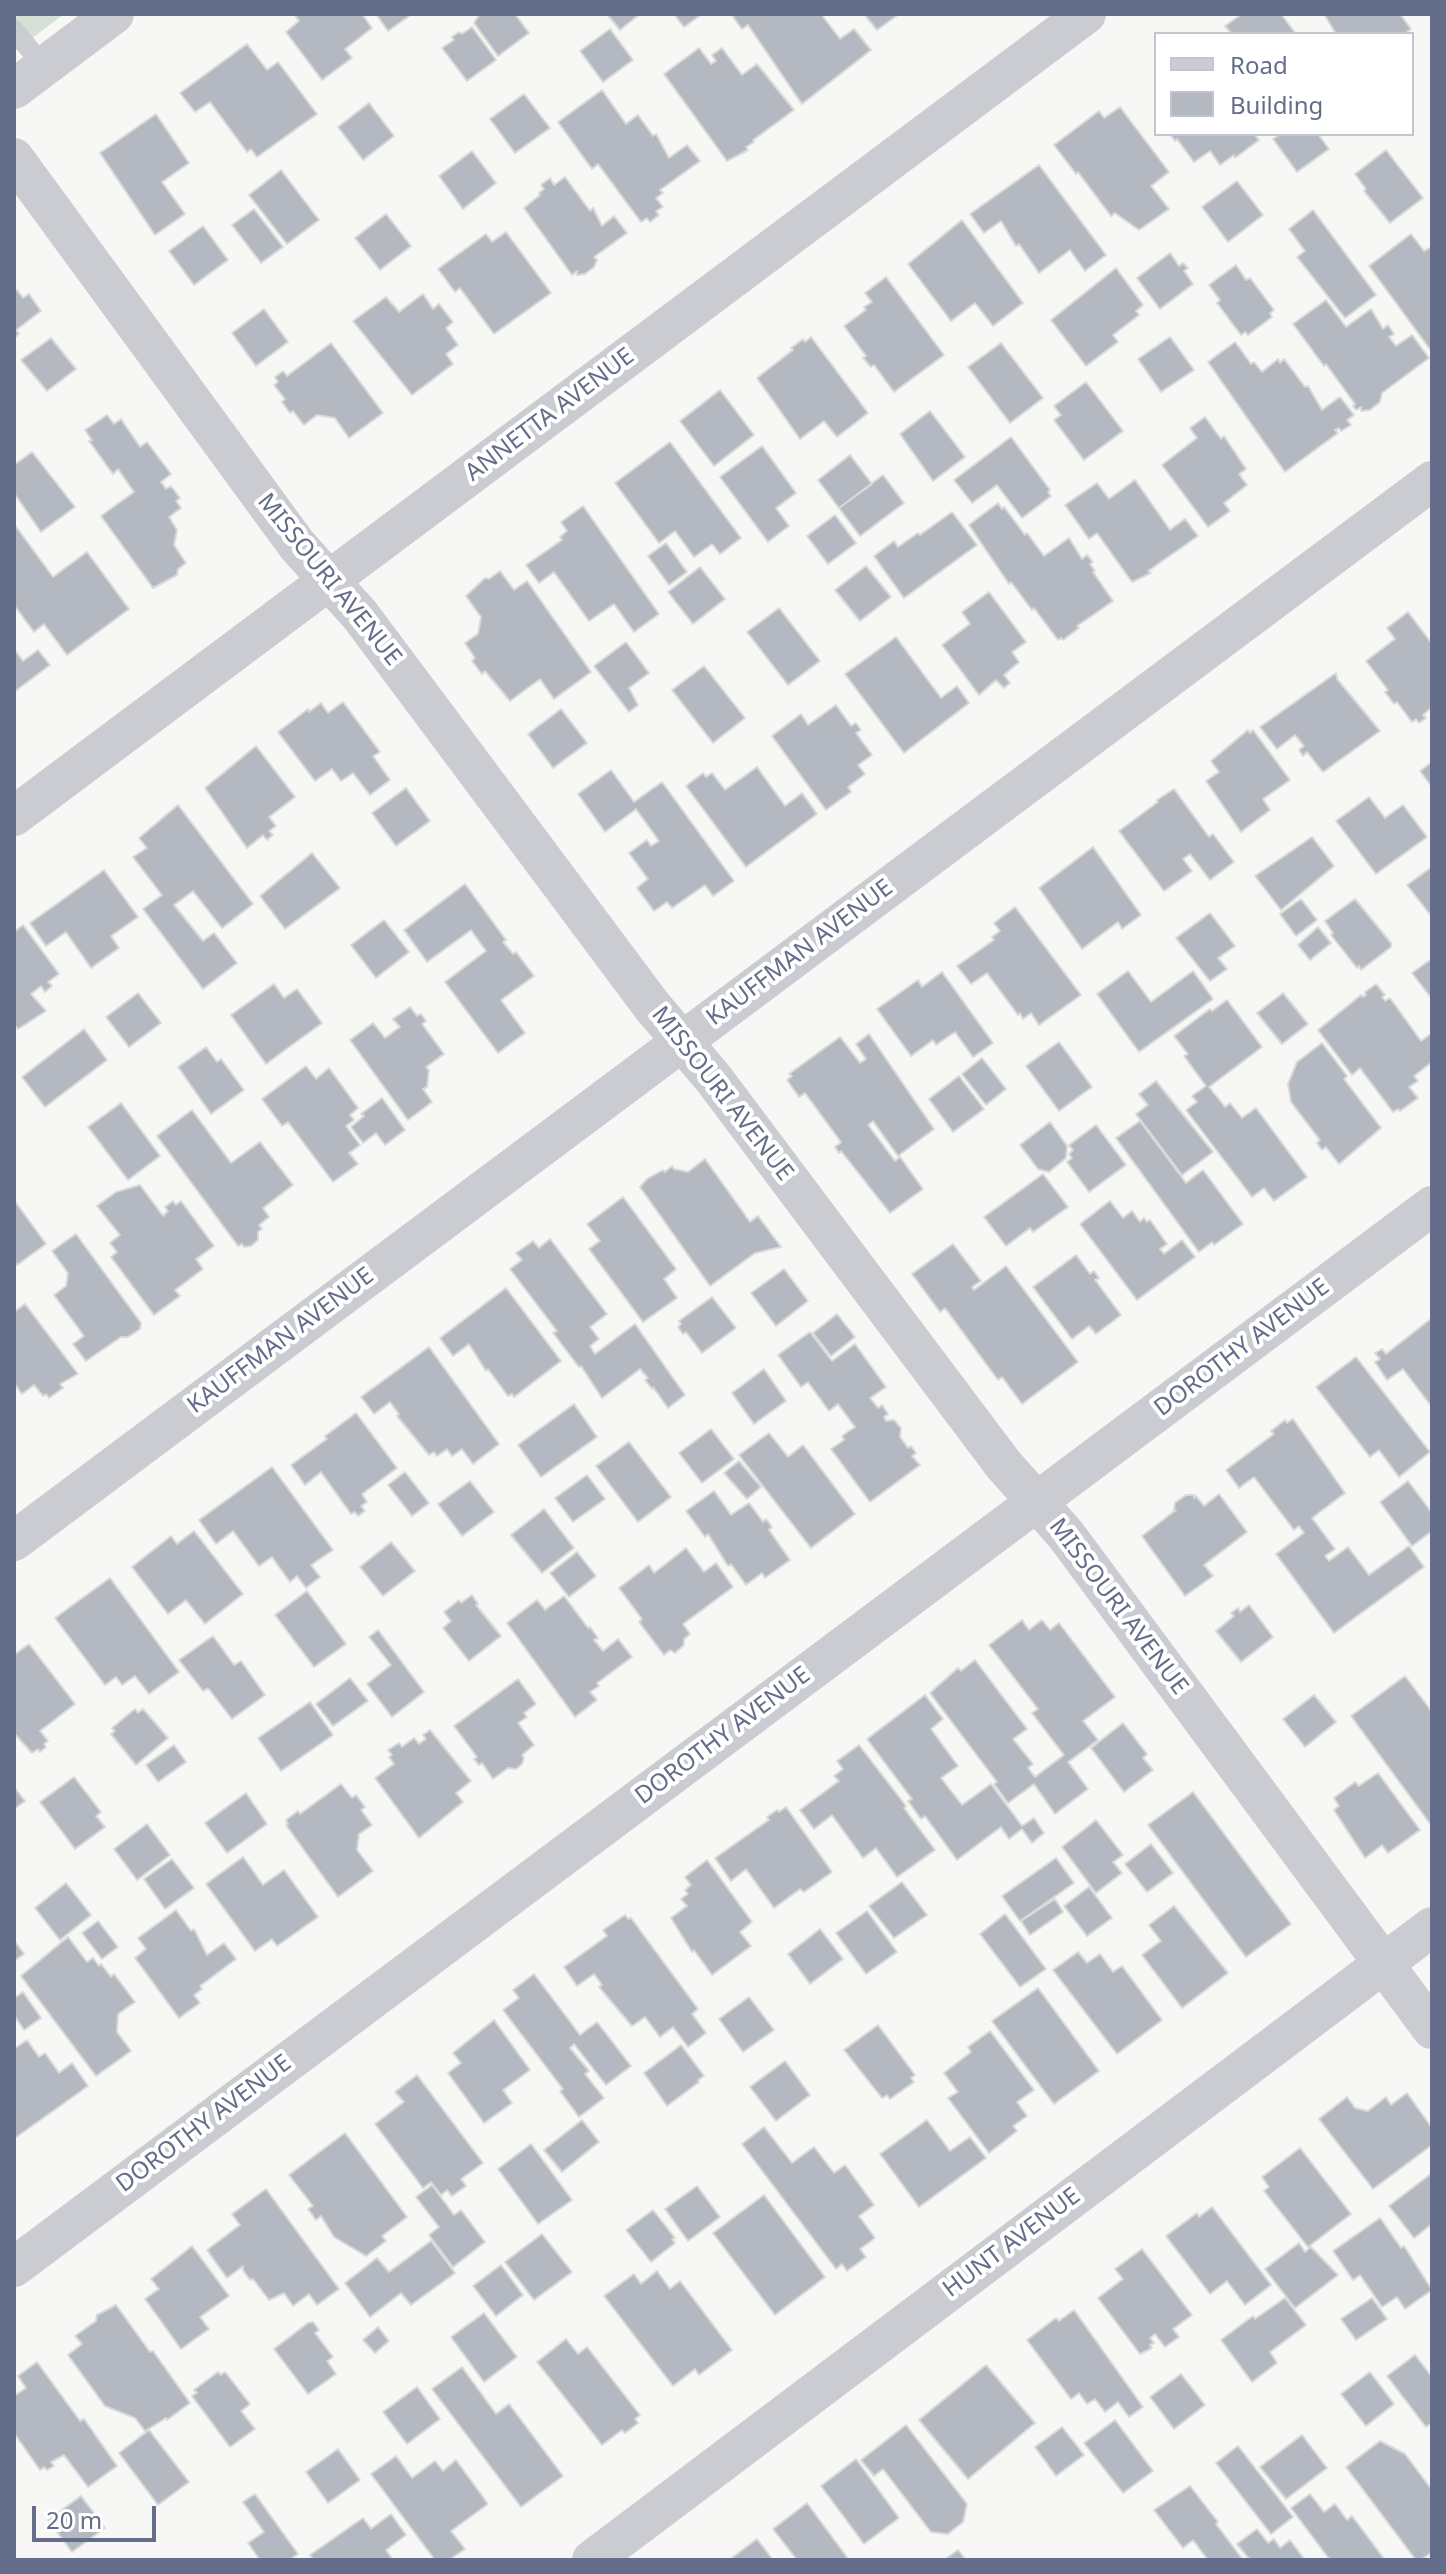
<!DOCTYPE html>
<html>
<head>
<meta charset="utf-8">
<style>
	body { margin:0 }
	#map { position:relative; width:1446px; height:2574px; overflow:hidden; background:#f7f8f5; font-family:"Noto Sans",sans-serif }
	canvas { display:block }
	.frame { position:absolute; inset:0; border:16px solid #646d89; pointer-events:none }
	.legend { position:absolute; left:1154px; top:32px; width:260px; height:104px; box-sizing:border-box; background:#fff; border:2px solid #c1c5d0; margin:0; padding:10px 14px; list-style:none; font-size:24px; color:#646d89 }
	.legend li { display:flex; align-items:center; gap:16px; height:40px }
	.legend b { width:40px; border:2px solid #c1c5d0 }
	.scale { position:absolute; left:32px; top:2506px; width:124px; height:36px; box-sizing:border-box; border:4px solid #646d89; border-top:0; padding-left:10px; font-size:24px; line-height:28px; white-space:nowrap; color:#646d89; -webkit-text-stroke:6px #fff; paint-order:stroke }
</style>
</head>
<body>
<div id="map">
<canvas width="1446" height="2574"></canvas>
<div class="frame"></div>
<ul class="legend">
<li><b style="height:10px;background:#caccd1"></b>Road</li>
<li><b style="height:22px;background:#b4b8c1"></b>Building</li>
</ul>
<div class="scale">20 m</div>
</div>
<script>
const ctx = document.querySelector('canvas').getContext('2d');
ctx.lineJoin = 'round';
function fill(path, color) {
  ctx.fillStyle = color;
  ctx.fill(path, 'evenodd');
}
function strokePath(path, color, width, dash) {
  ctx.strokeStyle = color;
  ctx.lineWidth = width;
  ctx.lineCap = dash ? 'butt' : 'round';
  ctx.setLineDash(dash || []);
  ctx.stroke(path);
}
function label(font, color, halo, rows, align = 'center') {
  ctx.font = font + ' "Noto Sans",sans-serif';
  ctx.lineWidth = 8;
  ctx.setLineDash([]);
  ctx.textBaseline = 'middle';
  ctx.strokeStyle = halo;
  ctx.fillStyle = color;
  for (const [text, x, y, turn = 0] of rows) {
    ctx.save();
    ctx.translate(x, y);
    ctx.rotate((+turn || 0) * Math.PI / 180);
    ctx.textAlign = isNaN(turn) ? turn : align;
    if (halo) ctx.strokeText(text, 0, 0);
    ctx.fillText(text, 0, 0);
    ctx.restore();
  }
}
fill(new Path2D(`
	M14 14H64L14 52Z`), '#d6e0d6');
const building = new Path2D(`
	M294 14H362L372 28 345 49 352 58 322 80 286 32 299 21Z
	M376 14H412L388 31Z
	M480 14H515L529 33 498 56 474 23Z
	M607 14H640L620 30Z
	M674 14H702L684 27Z
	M736 14H821L840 39 854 29 871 50 802 104 748 25 742 29 733 17Z
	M864 14H899L877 30Z
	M1242 14H1281L1296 34H1232L1225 26Z
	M1324 14H1400L1411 29 1404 34H1336Z
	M472 27 496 60 467 81 442 48 454 40 452 37 459 32 462 34Z
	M610 29 633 60 603 82 580 51Z
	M247 44 267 70 278 62 317 114 257 157 251 149 247 152 210 102 195 112 180 93Z
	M699 48 711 64 716 61 712 55 722 48 742 75 757 64 794 110 753 140 754 142 746 147 748 150 727 161 664 74Z
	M602 90 626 124 638 115 653 136 656 134 669 158 687 145 700 161 660 190 663 193 656 198 663 207 656 211 659 215 650 222 647 218 641 222 598 164 592 169 558 122Z
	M524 94 550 128 515 153 490 119Z
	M369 103 394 136 363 160 338 127Z
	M1120 107 1169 172 1151 186 1169 209 1139 230 1115 213 1111 216 1078 172 1076 174 1054 145 1099 111 1104 118Z
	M156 114 189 163 162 182 185 214 155 235 100 153Z
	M1170 134H1254L1259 140 1235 158 1234 155 1220 165 1210 151 1194 162 1177 139 1175 141Z
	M1281 134H1318L1329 149 1297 172 1273 139Z
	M1386 150 1423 198 1390 223 1364 191 1366 189 1355 174Z
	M472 151 496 183 463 209 439 176Z
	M1039 165 1106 255 1085 271 1070 250 1039 273 1019 244 1016 246 1001 221 984 233 970 214Z
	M281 170 319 220 287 244 249 195Z
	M565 177 590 211 593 208 602 226 614 216 627 233 594 257 597 260 594 267 585 274 577 275V271L572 275 524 208 540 195 539 193 544 189 541 185 550 178 554 185Z
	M1237 181 1263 215 1228 242 1202 207Z
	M254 209 283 247 261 263 232 225Z
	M1313 210 1376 295 1345 318 1297 257 1305 251 1289 229Z
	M386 214 411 246 380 270 355 238Z
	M962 220 1023 303 993 326 975 303 951 321 908 264Z
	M203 226 228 260 194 285 169 251Z
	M506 232 551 293 494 334 460 288 455 292 438 269 486 234 492 242Z
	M1411 234 1424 251 1432 247V352L1369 266Z
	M1170 253 1179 266 1183 263 1188 268 1184 271 1193 284 1160 309 1137 278Z
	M1236 265 1246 280 1250 278 1274 310 1270 313 1272 317 1248 335 1245 332 1241 335 1217 303 1220 300 1209 285Z
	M1116 268 1143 305 1136 311 1139 315 1113 335 1118 342 1086 366 1051 320Z
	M886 277 944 355 894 392 874 365 871 367 863 358 866 356 844 326 866 310 864 307 872 302 865 293Z
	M17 290 23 298 29 294 41 311 16 330 19 334 14 338V293Z
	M423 294 433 309 439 304 453 322 446 328 458 345 446 354 453 364 412 395 353 321 386 297 399 312Z
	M1326 300 1346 327 1371 309 1383 329 1388 325 1394 334 1389 337 1396 346 1412 335 1429 358 1382 393 1380 402 1370 410 1361 411V407L1356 410 1353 406 1355 404 1326 364 1324 366 1293 324Z
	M264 309 288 342 256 366 232 333Z
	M811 337 868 413 837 437 824 421 800 439 757 378 793 350 791 348 803 339 805 342Z
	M1170 337 1194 370 1161 392 1138 359Z
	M51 338 76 369 47 391 21 360Z
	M1235 342 1251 364 1254 362 1262 372 1278 359 1280 363 1284 359 1305 387 1308 386 1322 410 1340 397 1354 415 1347 420 1351 425 1341 431 1339 428 1335 430 1338 433 1285 472 1208 362Z
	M331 343 383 413 349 438 335 418 317 415 304 425 293 411 290 413 282 402 285 399 274 385 278 382 275 377 283 371 287 376Z
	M1001 343 1043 398 1010 423 968 367Z
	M1086 382 1123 431 1084 460 1054 420 1061 415 1054 406Z
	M720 390 754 435 714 466 680 421Z
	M930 411 965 457 933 481 900 434Z
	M107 415 114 424 121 419 140 447 147 442 171 474 161 482 166 489 171 486 180 498 176 501 181 508 169 517 177 530 174 545 186 563 178 569 177 575 153 588 101 516 134 492 118 469 113 474 89 441 92 440 85 430Z
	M1205 417 1221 439 1224 436 1246 469 1239 474 1247 485 1224 503 1230 511 1208 527 1162 465 1197 438 1190 428Z
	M1011 437 1050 490 1048 492 1051 496 1022 518 997 485 972 503 954 480Z
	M670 442 741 538 720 554 712 544 694 557 675 531 659 543 615 483Z
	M762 446 796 493 776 508 789 526 768 542 720 477Z
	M32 452 75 507 41 532 14 493V465Z
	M850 455 872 484 839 508 818 480Z
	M883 475 904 503 860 536 839 508Z
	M1135 480 1170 530 1185 519 1198 536 1148 571 1151 573 1132 582 1097 533 1089 539 1065 505 1097 483 1109 499Z
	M998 503 1002 509 1004 507 1025 535 1027 533 1044 556 1069 538 1082 559 1087 555 1093 562 1090 564 1095 571 1093 572 1113 601 1077 626 1079 628 1063 640 1061 638 1058 640 1034 608 1032 610 1011 582 1009 584 969 525Z
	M583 506 659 614 634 632 614 604 589 621 554 572 539 583 526 565 562 540 560 537 567 531 561 522Z
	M952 512 977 545 904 598 874 556 894 541 898 547 918 533 920 535Z
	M835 515 856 543 828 564 807 536Z
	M14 524 53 577 87 552 129 609 67 655 44 624 34 632 14 605Z
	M666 543 687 572 669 585 648 556Z
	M866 566 891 597 860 621 835 590Z
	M700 567 725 599 693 624 668 592Z
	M500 571 514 590 527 581 591 672 554 699 540 679 510 701 485 671 482 674 472 661 475 658 465 643 478 634 481 617 466 596 485 578 489 579Z
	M989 592 1026 642 1012 652 1019 662 1004 675 1010 683 1004 688 996 680 979 695 942 645 970 624 962 612Z
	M779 608 820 661 788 685 747 632Z
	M1408 612 1432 644V707L1423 715 1426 718 1419 723 1416 719 1412 722 1397 702 1394 704 1385 692 1388 690 1366 661 1395 639 1387 628Z
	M896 637 941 698 957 686 969 703 904 753 845 674Z
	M626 642 649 673 629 688 638 705 629 712 594 666Z
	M14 649 23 661 38 650 50 665 14 692Z
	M704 666 745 718 713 743 672 690Z
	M1336 673 1337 679 1380 731 1323 772 1307 752 1303 756 1299 750 1304 746 1295 735 1277 749 1260 727Z
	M343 702 380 752 373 756 390 780 370 795 353 773 341 781 332 769 315 781 278 732 308 709 309 712 321 703 328 713Z
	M836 705 851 726 856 723 861 730 856 733 872 755 858 765 865 774 848 787 851 792 826 810 772 736 801 714 808 725Z
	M561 709 587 743 553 768 528 734Z
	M1248 730 1250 733 1253 730 1290 780 1263 799 1270 810 1241 832 1206 781 1219 772 1211 761Z
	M256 746 295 797 269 817 276 826 269 831 273 835 267 840 263 835 247 848 205 788Z
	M1432 762V787L1420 771Z
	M757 767 785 806 802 793 817 814 746 867 686 786 703 773 706 777 712 773 725 790Z
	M611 770 634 802 662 782 734 881 713 896 705 885 672 908 667 902 654 911 637 888 648 879 629 853 647 840 651 846 659 841 636 809 605 832 578 794Z
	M406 788 430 821 396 846 372 813Z
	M1174 789 1209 837 1213 834 1234 862 1210 880 1190 854 1183 859 1192 871 1164 891 1119 831 1158 802 1157 800Z
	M1369 797 1385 818 1403 805 1427 837 1376 874 1336 821Z
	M178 805 253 904 222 928 193 891 174 905 203 941 214 933 237 963 203 989 143 909 162 895 133 857 147 848 139 838Z
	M1312 837 1334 866 1281 910 1255 876Z
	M1093 847 1141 915 1122 929 1118 922 1082 949 1039 888Z
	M312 853 340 888 285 929 260 896Z
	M1432 867V917L1407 885Z
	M104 870 138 917 111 936 119 948 91 968 66 932 46 946 30 923Z
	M465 884 506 940 503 942 513 954 516 952 534 976 501 1000 525 1033 498 1053 445 982 486 951 471 930 427 962 404 930Z
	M1301 899 1317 920 1296 936 1280 914Z
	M1355 899 1391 943V947L1361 970 1359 966 1357 968 1331 935 1333 933 1325 921Z
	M1015 907 1081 995 1039 1025 1031 1013 1023 1019 1020 1013 1018 1015 987 973 971 984 957 966 994 940 992 937 1000 931 994 923Z
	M1210 913 1235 946 1218 958 1227 969 1210 981 1176 938Z
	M384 920 409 952 376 978 351 945Z
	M23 925 59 974 48 982 52 986 45 992 41 986 31 994 46 1011 18 1029 14 1024V932Z
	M1318 927 1331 943 1310 960 1298 945Z
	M1430 960 1432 962V999L1412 973Z
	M1128 971 1151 1002 1193 971 1213 999 1139 1052 1097 994Z
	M942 972 993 1043 973 1057 955 1032 936 1045 933 1040 911 1056 877 1009 918 980 922 987Z
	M274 984 284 998 297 989 322 1023 266 1064 231 1015Z
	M1376 984 1385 995 1382 997 1385 1001 1390 998 1421 1041 1432 1033V1062L1414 1076 1418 1081 1409 1087 1418 1098 1400 1111 1398 1109 1393 1112 1360 1068 1352 1075 1318 1030 1361 995 1363 997 1366 995 1365 992Z
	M138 993 161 1023 129 1047 106 1017Z
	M1283 993 1308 1024 1282 1044 1257 1013Z
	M1227 1000 1262 1047 1209 1087 1225 1107 1230 1103 1242 1118 1256 1108 1307 1177 1274 1201 1264 1188 1252 1197 1186 1110 1197 1102 1192 1096 1206 1086 1184 1056 1188 1054 1174 1036 1210 1009 1212 1011Z
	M410 1007 417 1016 421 1014 426 1021 422 1024 444 1054 426 1067 429 1070 427 1087 423 1089 432 1102 408 1120 350 1040 373 1023 385 1038 400 1027 393 1019Z
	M84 1029 107 1060 45 1107 22 1077Z
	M869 1034 934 1129 898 1156 873 1121 868 1125 895 1161 900 1157 923 1189 890 1213 841 1151 839 1153 835 1147 841 1142 805 1093 799 1097 787 1080 792 1076 789 1074 840 1037 860 1063 866 1059 856 1044Z
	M1059 1042 1092 1087 1059 1111 1026 1066Z
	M1322 1043 1347 1076 1344 1079 1381 1128 1339 1164 1326 1147 1322 1150 1317 1143 1320 1140 1291 1102 1288 1084 1297 1062Z
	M206 1047 217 1062 221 1059 244 1090 211 1114 178 1067Z
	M982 1058 1006 1089 986 1105 962 1074Z
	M306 1066 316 1079 329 1068 358 1108 350 1115 354 1120 346 1126 360 1145 349 1153 358 1164 333 1182 288 1122 282 1126 262 1099Z
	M959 1076 984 1109 953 1132 929 1099Z
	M1156 1081 1213 1152 1182 1175 1136 1114 1148 1105 1139 1094Z
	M382 1098 405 1130 385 1145 376 1133 363 1143 351 1127 364 1116 361 1114Z
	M121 1103 160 1156 128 1180 88 1127Z
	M192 1110 231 1163 260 1142 293 1185 263 1208 269 1217 259 1225 262 1229 258 1232V1240L251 1246 244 1247 242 1244 238 1246 157 1136Z
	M1140 1121 1186 1183 1203 1170 1243 1224 1214 1245 1212 1242 1199 1252 1116 1138Z
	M1050 1122 1067 1146 1066 1158 1049 1172 1038 1169 1020 1145Z
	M1096 1125 1126 1165 1089 1192 1067 1162 1072 1158 1069 1154 1073 1150 1069 1145Z
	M705 1159 750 1222 758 1216 781 1247 755 1253 710 1286 640 1187 647 1179 663 1170 665 1172 672 1166 674 1169 688 1172Z
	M1043 1174 1068 1207 1033 1232 1030 1228 1006 1246 984 1217Z
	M140 1185 163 1216 168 1211 165 1207 173 1201 176 1205 181 1201 214 1246 196 1259 203 1269 175 1290 180 1296 154 1315 111 1257 117 1252 110 1243 120 1235 97 1206 116 1192Z
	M623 1197 676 1269 664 1279 677 1298 643 1322 589 1249 600 1241 587 1224Z
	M14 1200 46 1244 17 1265 14 1261Z
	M1110 1201 1123 1218 1132 1211 1140 1222 1144 1218 1147 1222 1150 1220 1167 1244 1160 1249 1164 1254 1182 1240 1195 1257 1137 1300 1080 1224Z
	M76 1234 141 1323 140 1329 128 1337H121L86 1361 73 1344 84 1336 54 1295 66 1286 68 1273 52 1251Z
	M550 1239 607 1314 590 1327 599 1339 590 1346 595 1354 635 1324 685 1395 668 1408 653 1387 652 1389 645 1380 648 1378 640 1369 602 1398 581 1366 579 1367 553 1333 557 1331 510 1269 522 1260 516 1253 533 1241 539 1248Z
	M953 1244 981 1281 972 1287 974 1290 1006 1266 1078 1362 1022 1404 1002 1377 998 1380 945 1308 940 1312 912 1274Z
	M1076 1255 1090 1274 1094 1271 1099 1278 1095 1280 1121 1315 1096 1334 1089 1326 1072 1339 1033 1287Z
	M784 1269 808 1301 776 1326 751 1293Z
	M506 1288 561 1361 514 1397 512 1394 508 1396 488 1369 486 1371 469 1344 453 1356 440 1338Z
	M712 1297 736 1328 702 1353 686 1332 683 1334 678 1327 681 1324 679 1321Z
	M25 1304 78 1374 60 1384 63 1388 49 1398 46 1394 43 1396 34 1385 22 1394 14 1383V1312Z
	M837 1314 855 1337 831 1356 813 1333Z
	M1432 1318V1407L1403 1369 1387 1380 1375 1362 1380 1359 1375 1353 1382 1349 1386 1354Z
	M810 1332 832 1361 855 1344 886 1387 870 1398 878 1408 882 1405 888 1414 884 1417 886 1421 894 1420 901 1428 900 1437 908 1448 911 1446 916 1453 912 1456 920 1465 870 1502 831 1449 844 1440 842 1436 855 1427 838 1404 829 1411 808 1382 801 1387 778 1355Z
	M429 1347 499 1444 473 1464 462 1449 452 1456 447 1449 437 1456 434 1452 429 1455 397 1416 399 1414 390 1402 374 1414 361 1397Z
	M1356 1357 1430 1452 1399 1477 1379 1450 1370 1457 1316 1387Z
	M764 1369 786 1401 754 1424 732 1393Z
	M574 1404 597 1437 541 1477 518 1445Z
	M356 1413 397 1468 362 1494 367 1502 361 1506 365 1511 358 1516 355 1512 351 1514 321 1472 305 1485 291 1465 327 1439 325 1436Z
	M1293 1419 1345 1493 1312 1518 1335 1549 1325 1556 1329 1561 1348 1547 1369 1575 1409 1546 1424 1567 1334 1633 1276 1554 1304 1533 1299 1526 1294 1530 1254 1477 1239 1488 1226 1470 1274 1434 1271 1431 1285 1420 1287 1423Z
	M711 1429 734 1459 702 1483 679 1453Z
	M769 1433 788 1457 803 1445 855 1514 811 1548 739 1455Z
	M629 1442 671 1497 638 1522 596 1466Z
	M739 1461 761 1487 747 1499 724 1473Z
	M272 1467 333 1550 311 1565 320 1577 306 1588 297 1576 290 1582 272 1557 259 1566 233 1531 216 1544 199 1520Z
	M405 1472 429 1503 412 1516 388 1485Z
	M587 1475 605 1499 573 1522 555 1498Z
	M470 1481 494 1512 462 1536 438 1504Z
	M1408 1481 1432 1513V1531L1412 1546 1380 1502Z
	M714 1491 731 1515 749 1503 763 1522 766 1519 772 1527 769 1530 790 1560 765 1578 762 1573 746 1585 731 1564 728 1566 708 1534 705 1537 686 1511Z
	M1219 1494 1247 1532 1204 1565 1213 1576 1185 1596 1142 1536 1176 1510H1174L1175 1503 1186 1495H1194V1498L1196 1496 1204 1506Z
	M544 1509 574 1548 542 1573 511 1535Z
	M194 1531 243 1594 205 1624 186 1600 168 1614 132 1567 171 1536 177 1544Z
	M391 1542 415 1571 383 1596 360 1567Z
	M686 1548 704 1572 716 1563 733 1587 683 1624 690 1634 684 1639V1645L675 1653 670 1650 664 1655 639 1622 642 1619 619 1588 649 1565 654 1573Z
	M577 1552 596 1576 569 1597 550 1573Z
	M110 1578 179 1672 149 1694 135 1676 122 1685 116 1677 105 1685 55 1618Z
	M307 1591 346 1644 314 1667 275 1615Z
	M472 1595 478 1604 476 1605 501 1636 469 1661 443 1628 451 1621 444 1612 459 1600 461 1603Z
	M564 1596 588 1628 590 1627 598 1638 594 1640 603 1651 618 1639 632 1657 597 1683 599 1686 590 1692 597 1700 575 1717 507 1623 537 1600 545 1610Z
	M1249 1605 1273 1637 1241 1662 1216 1631 1234 1616 1231 1613 1238 1608 1240 1612Z
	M1022 1620 1029 1630 1042 1620 1050 1630 1059 1623 1115 1697 1083 1721 1098 1740 1068 1762 1088 1789 1055 1814 1034 1784 1008 1803 994 1784 997 1782 930 1693 958 1668 961 1671 975 1660 1027 1729 1013 1739 1033 1764 1028 1768 1035 1777 1064 1755 1032 1713 1038 1709 989 1645Z
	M378 1630 424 1692 392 1717 367 1684 391 1665 369 1637Z
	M213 1636 234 1665 241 1661 265 1695 232 1719 208 1688 203 1691 179 1660Z
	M29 1644 75 1704 40 1731 48 1741 44 1744 46 1747 40 1752 38 1749 32 1753 14 1733V1655Z
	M1405 1676 1432 1712 1431 1825 1351 1716Z
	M350 1678 368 1701 333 1726 316 1704Z
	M518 1679 536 1704 524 1713 527 1717 518 1723 534 1745 522 1755 524 1758 522 1764 516 1769 508 1768 493 1779 482 1763 479 1765 474 1759 477 1757 454 1726Z
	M925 1695 943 1719 931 1729 958 1766 941 1778 962 1805 991 1784 1022 1826 1034 1818 1044 1833 1032 1843 1022 1829 1009 1839 1001 1827 957 1860 925 1816 921 1819 908 1801 912 1799 867 1739Z
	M1314 1695 1336 1722 1305 1747 1283 1719Z
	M310 1702 333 1735 281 1771 258 1738Z
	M135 1709 138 1713 143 1709 168 1738 136 1765 111 1734 115 1731 112 1728Z
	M1123 1723 1147 1754 1143 1758 1153 1770 1124 1792 1091 1748Z
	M430 1730 471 1781 456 1793 463 1802 419 1838 375 1778 394 1764 389 1757 392 1755 388 1750 399 1743 402 1747 414 1738 419 1744 426 1739 423 1735Z
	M174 1745 186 1762 158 1782 146 1765Z
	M859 1745 906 1806 904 1808 935 1850 897 1877 876 1848 863 1858 832 1815 814 1829 800 1810 839 1781 834 1776 843 1769 837 1761Z
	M1378 1773 1420 1830 1388 1853 1382 1845 1365 1858 1334 1810 1339 1806 1334 1798 1355 1782 1359 1786Z
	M74 1777 101 1812 96 1816 105 1827 75 1849 40 1802Z
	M341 1784 352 1798 356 1795 365 1807 361 1810 372 1825 359 1834 357 1850 373 1871 338 1897 286 1825 288 1824 286 1820 298 1811 300 1814Z
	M14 1787 25 1801 14 1809Z
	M1193 1792 1291 1924 1246 1957 1148 1825Z
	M246 1793 267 1824 227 1853 205 1823Z
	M786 1807 832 1872 804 1892 800 1889 774 1908 746 1869 731 1881 715 1858 769 1820 767 1817 777 1810 779 1812Z
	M1096 1820 1123 1855 1113 1862 1122 1873 1096 1893 1062 1847Z
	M147 1824 170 1855 137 1880 114 1849Z
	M1151 1844 1173 1873 1147 1892 1125 1864Z
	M243 1857 263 1885 284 1870 318 1917 277 1946 272 1939 255 1951 206 1884Z
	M1056 1858 1074 1883 1020 1921 1002 1896Z
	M172 1859 194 1888 165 1909 144 1879Z
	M707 1860 752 1922 740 1932 751 1946 712 1975 694 1950 692 1952 671 1918 687 1906 681 1899 688 1894 685 1890 691 1885 685 1877Z
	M902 1882 927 1915 894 1938 869 1906Z
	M66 1883 91 1915 60 1940 35 1908Z
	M1089 1887 1112 1918 1087 1936 1064 1906Z
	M1055 1899 1063 1912 1030 1935 1021 1921Z
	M1174 1906 1228 1973 1182 2008 1142 1955 1161 1941 1149 1925Z
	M176 1910 191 1931 194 1929 207 1955 224 1943 236 1959 200 1986 202 1989 194 1995 200 2003 179 2018 135 1958 146 1949 138 1938Z
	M867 1911 897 1952 866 1974 836 1933Z
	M1005 1914 1046 1969 1020 1987 980 1934Z
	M625 1915 628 1919 631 1918 698 2009 692 2014 706 2033 688 2047 673 2027 660 2037 645 2017 632 2026 599 1987 602 1985 594 1974 577 1986 564 1967 607 1936 603 1930Z
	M98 1921 118 1947 102 1959 82 1933Z
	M820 1929 843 1959 810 1984 788 1954Z
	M68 1937 87 1962 93 1958 99 1966 101 1964 111 1977 114 1974 135 2002 118 2014 117 2032 131 2051 96 2076 21 1976Z
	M14 1940 24 1954 14 1961Z
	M1078 1952 1087 1963 1100 1954 1113 1972 1122 1966 1162 2020 1117 2054 1053 1970Z
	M534 1974 580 2035 597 2022 631 2066 606 2085 574 2044 570 2048 589 2071 585 2074 604 2098 579 2117 560 2091 563 2089 503 2010 519 1998 513 1990Z
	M1038 1988 1099 2071 1054 2104 992 2021Z
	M23 1992 41 2018 24 2030 14 2015V1998Z
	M749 1997 774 2030 743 2052 719 2019Z
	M494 2020 530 2070 503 2090 512 2103 484 2123 448 2073 461 2063 453 2053Z
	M878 2025 915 2075 911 2078 914 2082 890 2099 887 2095 882 2098 844 2050Z
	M990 2031 1034 2090 1017 2102 1027 2116 1013 2126 1017 2131 989 2153 948 2098 958 2092 944 2073 971 2052 968 2047Z
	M27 2040 39 2057 45 2053 59 2073 72 2063 88 2086 15 2138 14 2049Z
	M681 2045 704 2076 698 2080 699 2082 667 2106 644 2073Z
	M785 2061 810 2095 776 2121 750 2087Z
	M417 2075 483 2163 461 2179 466 2186 452 2196 447 2190 441 2195 431 2182 423 2188 375 2124 404 2102 395 2092Z
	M1407 2093 1432 2128V2145L1373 2189 1319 2119 1347 2097 1355 2108 1368 2111 1386 2097 1391 2105Z
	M582 2120 599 2142 562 2172 544 2150Z
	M927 2120 950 2151 970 2137 986 2158 919 2207 880 2154Z
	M764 2127 792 2163 814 2147 834 2173 845 2165 874 2205 859 2216 875 2238 860 2249 866 2257 847 2271 842 2264 836 2269 742 2144Z
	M345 2133 407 2217 382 2236 386 2241 366 2256 334 2237 321 2216 316 2220 308 2209 313 2206 289 2175Z
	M531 2144 572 2200 538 2224 498 2169Z
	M1300 2148 1351 2214 1308 2247 1264 2191 1269 2187 1262 2177Z
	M1432 2173V2224L1414 2238 1389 2206Z
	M432 2185 454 2215 461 2210 485 2242 453 2267 429 2235 439 2227 416 2197Z
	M697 2186 720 2217 688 2241 665 2209Z
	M266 2189 339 2289 317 2305 309 2294 293 2306 284 2293 269 2300 253 2279 250 2280 243 2270V2266L227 2278 207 2250 240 2225 232 2214Z
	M764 2195 825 2277 775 2315 713 2233Z
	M1212 2207 1271 2285 1245 2305 1227 2281 1210 2294 1166 2236 1197 2213 1199 2217Z
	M653 2210 675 2238 672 2239 675 2243 651 2262 626 2230Z
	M1380 2218 1401 2248 1404 2246 1432 2290 1405 2309 1397 2297 1382 2307 1360 2275 1353 2280 1333 2251Z
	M542 2234 572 2272 534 2300 505 2262Z
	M431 2241 455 2273 411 2305 401 2293 370 2317 345 2283 377 2258 389 2272Z
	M1299 2243 1305 2252 1311 2247 1338 2275 1295 2308 1265 2269Z
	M192 2246 229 2296 200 2317 209 2329 181 2349 145 2299 159 2289 151 2279Z
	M1142 2249 1192 2315 1173 2329 1179 2337 1165 2347 1155 2334 1150 2338 1154 2343 1150 2345 1152 2348 1140 2354 1098 2298 1123 2279 1115 2269Z
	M501 2265 523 2295 496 2316 473 2286Z
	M657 2271 670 2289 680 2281 732 2350 699 2375 695 2369 673 2386 604 2296 634 2274 641 2284Z
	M1285 2298 1306 2325 1270 2352 1277 2363 1252 2382 1221 2340 1253 2316 1255 2319Z
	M1372 2298 1387 2319 1356 2340 1341 2319Z
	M116 2305 150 2352 153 2351 190 2403 167 2420 166 2418 145 2431 135 2418 105 2406 68 2355 82 2344 75 2336 96 2321 97 2315Z
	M1074 2310 1143 2407 1129 2417 1118 2402 1105 2412 1095 2399 1087 2404 1079 2393 1071 2399 1027 2340 1056 2318 1059 2321Z
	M484 2313 517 2357 484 2382 451 2337Z
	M313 2322 319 2330 315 2333 333 2357 327 2361 336 2374 308 2394 274 2349 308 2323Z
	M378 2327 389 2341 375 2353 363 2340Z
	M566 2339 578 2354 587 2347 640 2415 635 2419 638 2423 625 2433 622 2430 602 2445 537 2362Z
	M1415 2355 1432 2377V2423L1426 2427 1387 2376Z
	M37 2362 80 2421 84 2419 117 2466 88 2487 64 2455 51 2462 54 2466 47 2470 44 2467 40 2470 14 2433V2396L26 2388 18 2376Z
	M986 2365 1035 2423 968 2479 919 2420Z
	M462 2367 496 2414 509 2404 563 2476 521 2507 432 2389Z
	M218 2372 221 2375 225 2372 250 2404 241 2411 255 2429 230 2447 192 2396 197 2393 194 2390Z
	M1370 2372 1394 2404 1366 2426 1341 2394Z
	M1181 2374 1205 2405 1174 2429 1150 2397Z
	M417 2387 440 2419 407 2444 383 2412Z
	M1115 2420 1153 2471 1123 2493 1084 2443Z
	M906 2425 967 2504 963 2522 948 2534 931 2532 883 2469 874 2476 861 2460Z
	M1062 2427 1084 2455 1056 2476 1035 2447Z
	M149 2430 189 2482 158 2505 119 2453Z
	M1302 2435 1327 2468 1286 2499 1260 2467Z
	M1380 2441 1405 2454 1432 2490V2552L1421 2560H1416L1346 2467Z
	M1238 2446 1293 2517 1271 2534 1216 2463Z
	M338 2449 360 2480 328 2503 306 2472Z
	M396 2456 412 2478 435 2461 443 2471 456 2460 488 2504 451 2531 465 2549 449 2560H435L371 2474Z
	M856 2459 899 2518 864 2544 821 2486Z
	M1190 2486 1218 2522 1216 2524 1243 2560H1208L1193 2540 1183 2548 1154 2510Z
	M255 2494 298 2554 289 2560H260L248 2543 264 2532 243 2502Z
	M1310 2494 1324 2512 1335 2504 1347 2520 1352 2516 1385 2560H1330L1291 2508Z
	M81 2496 105 2528 72 2552 48 2520Z
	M807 2503 849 2560H797L773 2529Z
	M391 2514 406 2535 386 2550 393 2560H314L310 2555 363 2518 371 2529Z
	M1257 2529 1268 2543 1274 2539 1280 2548 1290 2540 1305 2560H1250L1237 2544Z
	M757 2539 773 2560H729Z
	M958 2550 966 2560H944Z`);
fill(building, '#b4b8c1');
strokePath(building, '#d9dad7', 2);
strokePath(new Path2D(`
	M14 30 44 67`), '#caccd1', 20);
strokePath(new Path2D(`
	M14 89 114 14
	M14 158 297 545 360 615 652 1006 713 1078 1003 1464 1066 1535 1432 2029
	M14 816 1086 14
	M14 1541 1432 481
	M14 2267 1432 1206
	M592 2560 1432 1927`), '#caccd1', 40);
label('24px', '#646d89', '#fff', [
	["ANNETTA AVENUE",550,415,-37],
	["MISSOURI AVENUE",329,580,51],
	["KAUFFMAN AVENUE",800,953,-37],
	["MISSOURI AVENUE",722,1094,52],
	["KAUFFMAN AVENUE",281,1341,-37],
	["DOROTHY AVENUE",1242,1348,-37],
	["MISSOURI AVENUE",1118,1607,53],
	["DOROTHY AVENUE",723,1736,-37],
	["DOROTHY AVENUE",204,2124,-37],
	["HUNT AVENUE",1012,2243,-37]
]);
</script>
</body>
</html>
